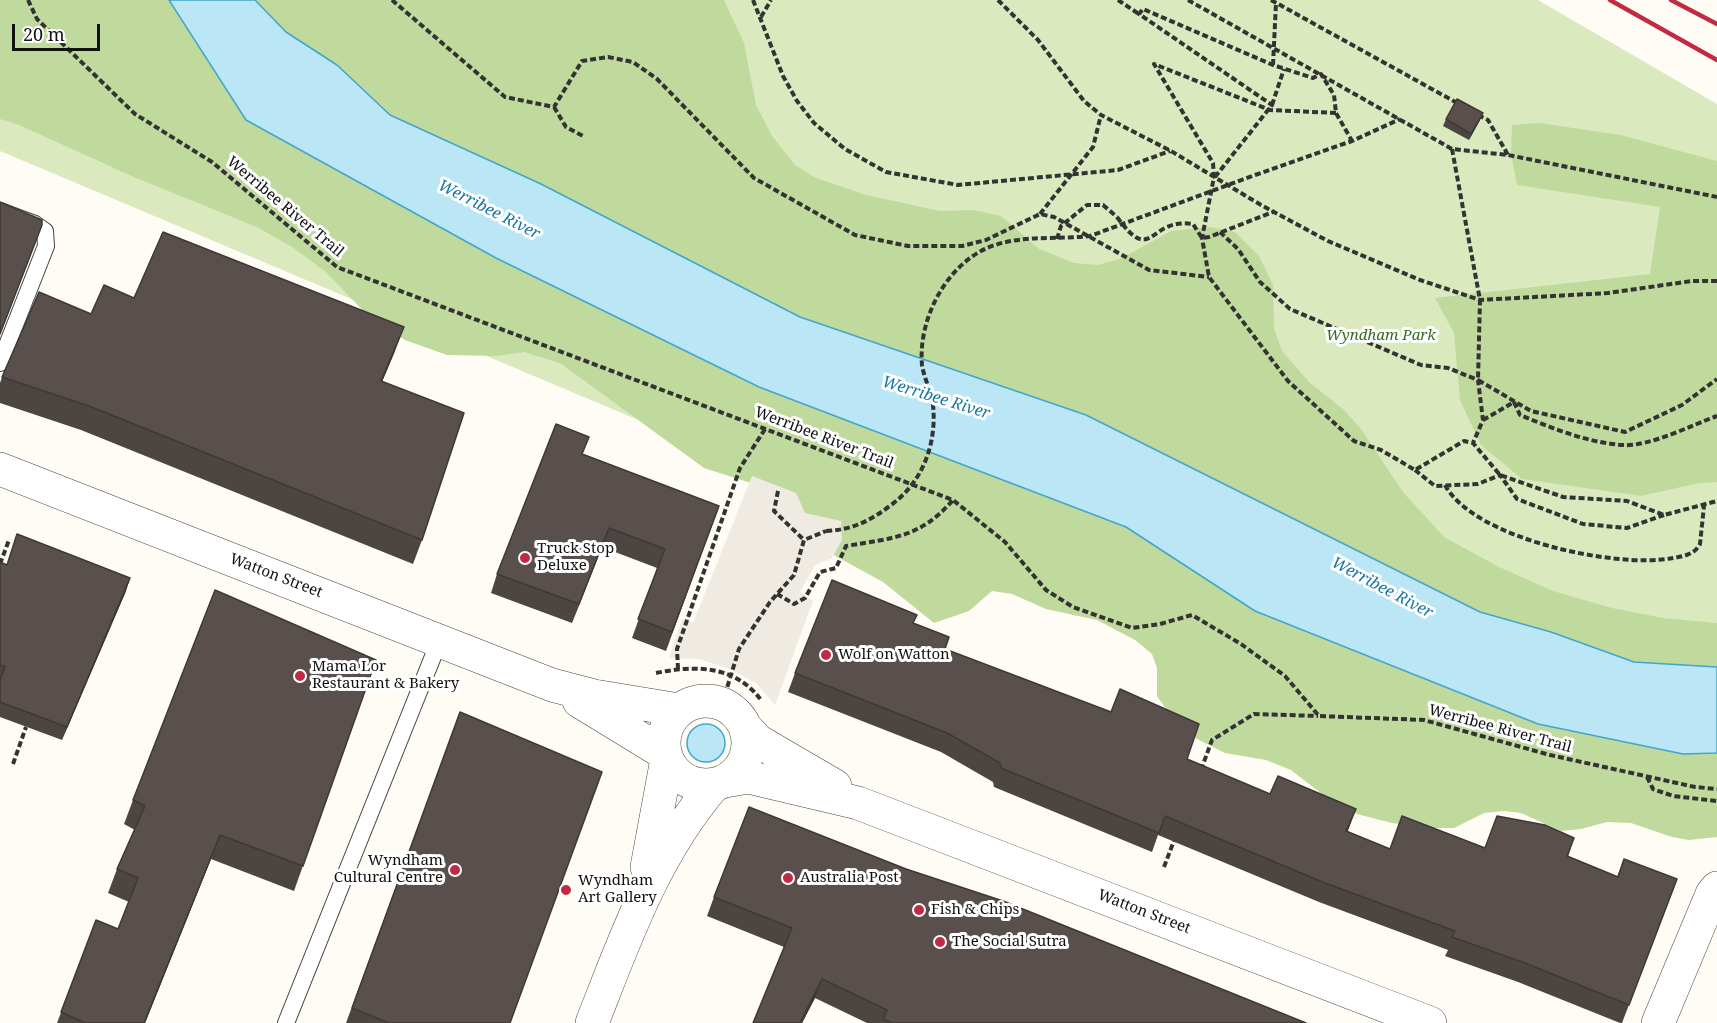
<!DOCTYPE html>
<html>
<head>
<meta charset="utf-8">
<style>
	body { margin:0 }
	#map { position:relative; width:1717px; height:1023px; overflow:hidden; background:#fffcf5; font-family:"Noto Serif",serif }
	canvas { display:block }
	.scale { position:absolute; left:12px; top:24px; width:88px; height:27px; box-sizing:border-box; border:3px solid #111; border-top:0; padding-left:8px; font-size:18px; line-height:21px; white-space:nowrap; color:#111; -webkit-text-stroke:4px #fff; paint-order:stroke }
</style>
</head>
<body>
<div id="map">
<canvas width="1717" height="1023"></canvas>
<div class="scale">20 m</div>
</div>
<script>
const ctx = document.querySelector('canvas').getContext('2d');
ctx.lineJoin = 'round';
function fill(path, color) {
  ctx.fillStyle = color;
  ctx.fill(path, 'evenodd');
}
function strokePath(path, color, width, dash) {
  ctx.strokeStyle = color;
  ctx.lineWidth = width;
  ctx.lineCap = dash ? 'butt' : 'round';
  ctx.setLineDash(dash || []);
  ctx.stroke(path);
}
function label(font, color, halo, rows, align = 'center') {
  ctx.font = font + ' "Noto Serif",serif';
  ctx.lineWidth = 6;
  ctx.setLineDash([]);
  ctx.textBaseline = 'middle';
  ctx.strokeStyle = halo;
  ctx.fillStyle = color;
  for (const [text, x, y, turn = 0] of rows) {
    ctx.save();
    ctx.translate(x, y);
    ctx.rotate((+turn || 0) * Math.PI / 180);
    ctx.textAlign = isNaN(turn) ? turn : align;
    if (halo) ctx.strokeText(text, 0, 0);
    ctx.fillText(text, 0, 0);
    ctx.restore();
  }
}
fill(new Path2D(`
	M0 0H1538L1717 104V801L1132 628 0 151Z`), '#daeabe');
fill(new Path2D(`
	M0 0H724L744 43 756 105 772 136 795 165 816 178 866 195 940 211 973 210 1001 216 1039 249 1074 263 1098 265 1120 259 1171 231 1209 227 1235 232 1259 256 1273 285 1274 328 1282 351 1309 382 1344 410 1361 429 1403 492 1444 537 1499 567 1553 591 1612 608 1663 618 1717 623V837L1689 840 1672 837 1631 823 1607 822 1581 829 1561 831 1521 813 1504 811 1484 813 1454 828H1432L1392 823 1357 814 1331 801 1291 770 1266 760 1225 753 1197 739 1176 723 1157 696V668L1152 654 1135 640 1097 620 1046 609 1012 594 992 591 969 611 934 623 883 582 817 546 757 485 704 468 560 363 524 352 497 356 447 355 405 340 369 317 326 272 292 247 257 227 136 178 19 125 0 119Z
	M1539 123 1621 135 1717 161V482L1699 483 1641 496 1522 479 1481 445 1460 400 1454 333 1435 298 1650 274 1660 207 1517 185 1511 154 1512 125Z`), '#c0da9d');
fill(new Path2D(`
	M752 476 796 493 805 513 841 521 842 540 832 558 815 565 800 592 813 601 775 705 756 683 727 668 699 659 669 658 682 619 693 623Z`), '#f0ebe2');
const water = new Path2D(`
	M169 0H255L286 32 337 65 390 115 541 184 800 317 1086 415 1480 612 1551 632 1634 662 1717 667V753L1683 754 1538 724 1255 611 1126 527 759 387 496 258 246 120Z
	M687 743a19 19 0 1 1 38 0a19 19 0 1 1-38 0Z`);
fill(water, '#bae6f5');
strokePath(water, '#42a5cb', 1.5);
const service = new Path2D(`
	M0 211 35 224 45 231 46 246 0 363
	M286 1023 440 639`);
const minor = new Path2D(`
	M647 867 667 759
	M592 1023C625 939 654 855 714 785
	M1658 1023 1712 894 1717 888`);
const tertiary = new Path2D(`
	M0 469 552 685 594 696 679 710
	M664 743a42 42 0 1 1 84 0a42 42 0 1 1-84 0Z
	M579 701 664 753
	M745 727 758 741 835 786
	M725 781 748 777 858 803 1430 1023`);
strokePath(service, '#444', 18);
strokePath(minor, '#444', 34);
strokePath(tertiary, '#444', 34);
strokePath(new Path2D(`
	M28 0 37 19 135 114 212 162 337 267 953 500 1005 542 1046 590 1073 607 1132 628 1160 624 1192 615 1241 644 1285 676 1319 716 1424 720 1550 755 1695 787 1717 789
	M392 0 505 97 554 107 582 61 608 57 633 62 657 79 754 178 855 235 908 246H962L986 240 1040 214 1054 217 1149 270 1209 277
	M753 0 783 76 797 101 814 123 845 149 886 172 958 185 1118 170 1170 151
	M998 0 1038 40 1084 101 1101 115 1171 151 1261 205 1328 241 1420 280 1480 300 1608 293 1692 281H1717
	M1118 0 1139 14
	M1188 0 1452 149 1508 155 1717 197
	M1271 0 1459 104
	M761 17 771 0
	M1273 65 1276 3
	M1272 105 1284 69
	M554 107 566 127 585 137
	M1336 113 1270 110 1154 64 1213 163 1214 177 1202 238 1209 277 1288 381 1354 441 1381 450 1415 470 1464 441 1473 443 1500 475 1563 497 1627 501 1664 515 1717 501
	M1478 115 1488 120 1508 155
	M1452 149 1480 300 1478 380 1531 411 1625 432 1682 405 1717 379
	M1255 175 1352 141 1400 119
	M1215 177 1272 105 1139 14 1143 9 1273 65 1313 78 1321 74 1334 95 1336 113 1352 141
	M1040 214 1093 147 1101 115
	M1117 217C1153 267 1148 217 1193 224L1202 238 1209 237 1273 212
	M1220 232 1238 249 1260 282 1290 309 1421 365 1448 368 1478 380 1483 420 1473 443
	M1483 420 1514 402 1520 415C1552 428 1588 443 1623 445 1649 447 1692 425 1717 416
	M1415 470 1435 486 1478 484 1500 475 1517 499 1583 524 1627 528 1664 515
	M1445 485C1474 539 1616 569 1673 558 1684 556 1694 555 1700 544L1704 506
	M778 491 774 511 804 540
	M0 564 9 540
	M777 594 794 604 805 598 820 572 836 568 846 546C893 538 920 538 953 500
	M678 669 677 649 740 468 765 429
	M656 673C695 665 735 665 761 700
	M722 704 739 649 770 602 794 575 804 540 826 531
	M13 764 26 727
	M1201 770 1212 740 1254 714 1318 716
	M1647 777 1653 789 1673 796 1717 801
	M1164 867 1175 838`), '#333', 4, [6, 3]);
strokePath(service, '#fff', 16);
strokePath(minor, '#fff', 33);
strokePath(tertiary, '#fff', 33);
strokePath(new Path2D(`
	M1610 0 1717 60
	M1671 0 1717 24`), '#c02a43', 4.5);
strokePath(new Path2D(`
	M1057 239 1061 226 1087 205H1103L1117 217
	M826 531C852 530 870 521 891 505 923 482 937 443 933 405 931 391 924 378 922 365 918 320 945 267 987 248 1020 234 1056 240 1090 236L1255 175`), '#333', 4, [6, 3]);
fill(new Path2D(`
	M1483 113 1480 120 1469 140 1443 126 1446 119Z
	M91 314 395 351 382 382 422 540 413 564 81 430 0 403V383L2 377Z
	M583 454 719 506 666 651 632 638 657 568 602 547 572 623 491 593 497 574Z
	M0 562 6 565 126 591 62 740 0 717Z
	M914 623 945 649 1187 759 1270 794 1356 809 1347 832 1390 849 1485 848 1574 838 1568 857 1617 877 1624 859 1677 879 1622 1023H1620L1518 982 1445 956 1448 950 1319 902 1158 835 1152 852 994 787 993 782 941 752 788 692 795 673Z
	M376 660 294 891 211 859 145 1023H57L96 920 118 929 129 902 108 893 117 869 135 830 124 824 133 800Z
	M460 712 510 1023H346Z
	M906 869 1306 1023H867L815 998 802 1023H753L784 947 707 916 714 897Z`), '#4d4542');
fill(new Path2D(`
	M1483 113 1480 120 1469 140 1471 134Z
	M404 327 395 351 372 405 381 381Z
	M609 528 602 547 572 623 579 604Z
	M130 578 126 591 62 740 67 727Z
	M1356 809 1349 828 1339 850 1346 831Z
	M220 835 211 859 145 1023H144Z
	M822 979 815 998 802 1023H800Z`), '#3e3836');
const building = new Path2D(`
	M1457 99 1483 113 1471 134 1446 119Z
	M0 202 42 220V225L0 334Z
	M163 232 404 327 381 381 464 413 422 540 89 406 2 377 39 292 91 314 104 285 134 298Z
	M556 424 589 437 582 454 719 506 672 632 638 619 665 549 609 528 579 604 497 574Z
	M17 534 130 578 67 727 0 702V680L5 667 0 665V562L7 565Z
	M832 580 917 615 913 623 949 637 945 649 1111 712 1120 689 1199 724 1187 759 1270 794 1278 776 1356 809 1346 831 1390 849 1402 816 1485 848 1497 816 1545 825 1574 838 1567 856 1618 877 1624 859 1677 879 1629 1005 1525 963 1452 937 1455 931 1325 883 1165 816 1159 833 1001 768 1000 763 947 733 795 673Z
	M215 590 376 660 303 866 220 835 144 1023H85L61 1012 96 920 118 929 138 878 117 869 145 806 133 800Z
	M460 712 602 772 510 1023H389L352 1008Z
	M749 807 906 869 1003 901 1306 1023H892L883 1019 887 1010 822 979 800 1023H753L792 928 714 897Z`);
fill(building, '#59504d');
strokePath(building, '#3e3836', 1.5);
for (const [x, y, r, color] of [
	[525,558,6,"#c02a43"],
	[826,655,6,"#c02a43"],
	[300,676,6,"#c02a43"],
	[455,870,6,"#c02a43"],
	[788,878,6,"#c02a43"],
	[566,890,6,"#c02a43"],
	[919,910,6,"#c02a43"],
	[940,942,6,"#c02a43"]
]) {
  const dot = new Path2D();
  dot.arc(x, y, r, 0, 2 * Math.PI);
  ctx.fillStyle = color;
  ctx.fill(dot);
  strokePath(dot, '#fff', 2);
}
label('15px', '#111', '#fff', [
	["Werribee River Trail",285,207,40],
	["Werribee River Trail",824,438,21],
	["Watton Street",276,576,21],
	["Werribee River Trail",1500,729,15],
	["Watton Street",1144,912,21]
]);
label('italic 15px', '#386921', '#fff', [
	["Wyndham Park",1381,336]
]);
label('15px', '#111', '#fff', [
	["Truck Stop",537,549],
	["Deluxe",537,566],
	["Wolf on Watton",838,655],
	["Mama Lor",312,667],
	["Restaurant & Bakery",312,684],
	["Wyndham",443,861,"right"],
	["Cultural Centre",443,878,"right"],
	["Australia Post",800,878],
	["Wyndham",578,881],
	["Art Gallery",578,898],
	["Fish & Chips",931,910],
	["The Social Sutra",952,942]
], 'left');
label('italic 16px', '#1a77a2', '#fff', [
	["Werribee River",489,210,27],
	["Werribee River",936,398,17],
	["Werribee River",1382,588,28]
]);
</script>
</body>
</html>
